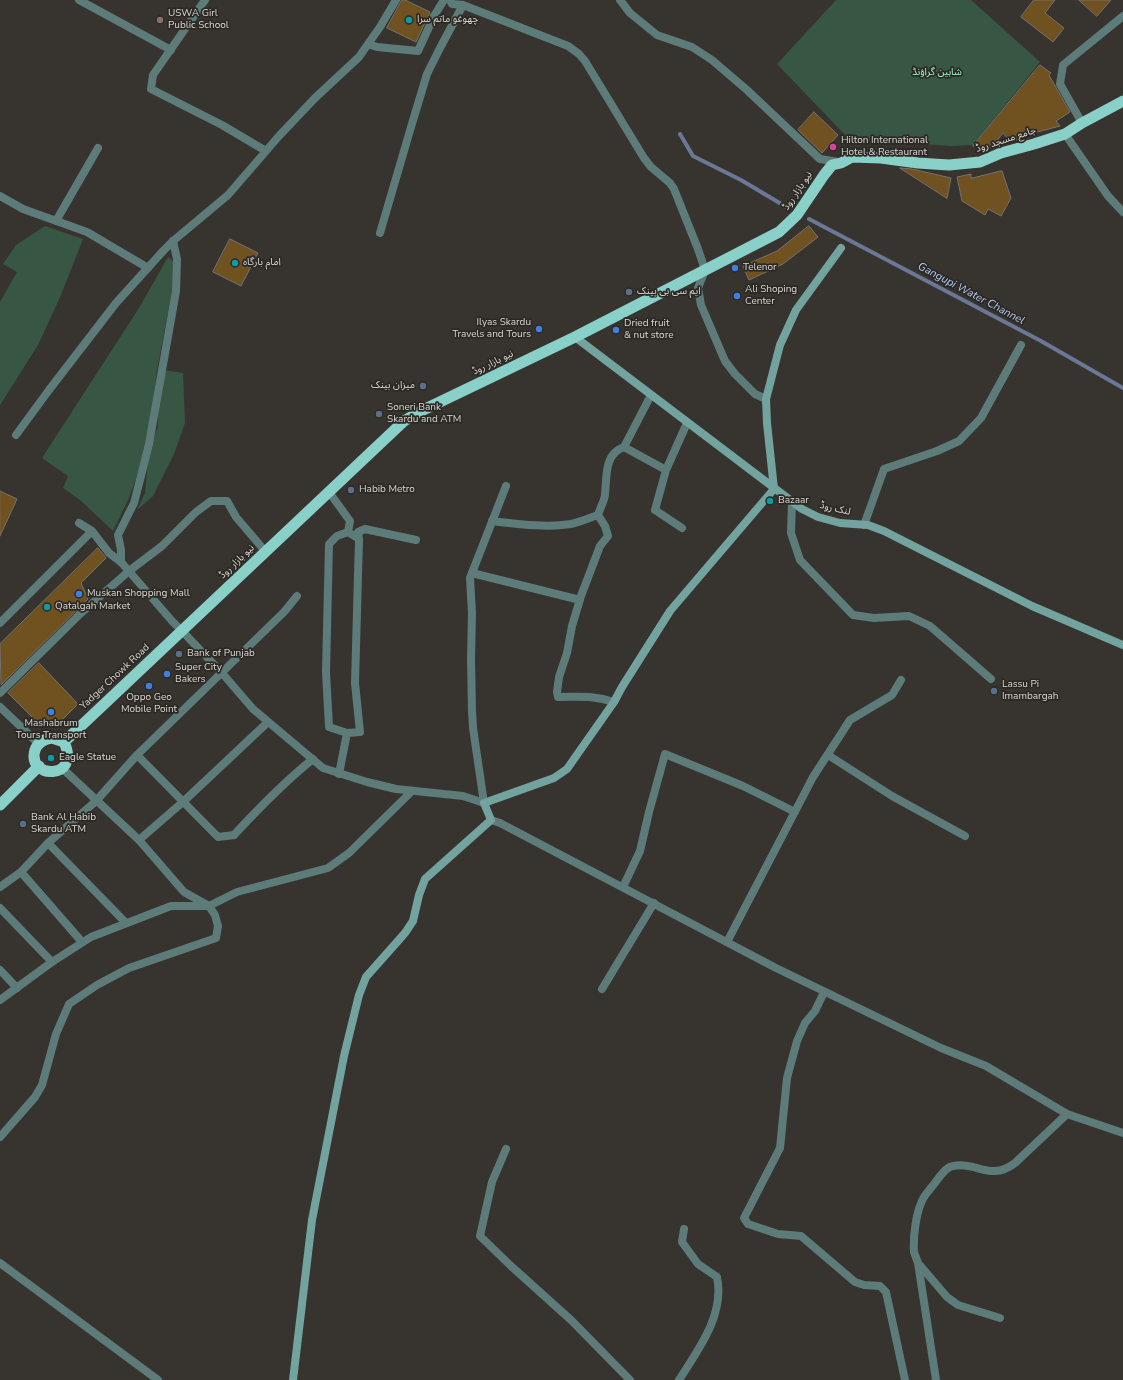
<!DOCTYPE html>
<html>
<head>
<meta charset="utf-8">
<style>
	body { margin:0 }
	canvas { display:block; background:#37332e }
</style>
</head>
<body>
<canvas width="1123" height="1380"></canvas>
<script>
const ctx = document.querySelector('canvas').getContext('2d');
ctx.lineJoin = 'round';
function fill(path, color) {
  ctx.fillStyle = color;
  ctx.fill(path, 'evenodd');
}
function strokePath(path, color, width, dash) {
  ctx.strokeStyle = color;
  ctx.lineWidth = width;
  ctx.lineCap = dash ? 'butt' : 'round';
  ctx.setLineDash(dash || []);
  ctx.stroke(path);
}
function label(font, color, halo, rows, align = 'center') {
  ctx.font = font + ' "Nunito Sans","Noto Sans Arabic",sans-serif';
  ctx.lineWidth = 3.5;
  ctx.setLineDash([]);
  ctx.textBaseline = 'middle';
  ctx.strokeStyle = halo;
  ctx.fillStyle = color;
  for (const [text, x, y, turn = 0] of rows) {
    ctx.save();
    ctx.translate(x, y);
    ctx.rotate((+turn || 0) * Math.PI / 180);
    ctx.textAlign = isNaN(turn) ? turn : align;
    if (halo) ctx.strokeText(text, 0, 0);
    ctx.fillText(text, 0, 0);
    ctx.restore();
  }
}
fill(new Path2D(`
	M836 0H971L1040 62 973 145 951 146 849 139 777 64Z
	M45 226 83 239 61 295 38 345 0 405V302L17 272 3 264 16 245Z
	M168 257 174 262V281L157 370 150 426 137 476 128 500 113 531 80 500 63 488 68 476 42 458 139 308Z
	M164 370 183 373 185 423 174 454 153 496 137 510 145 493 149 453 158 426V410Z`), '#375644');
strokePath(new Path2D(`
	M680 134 693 156 741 180 788 208
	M809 219 1041 341 1123 388`), '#6a7896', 4);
const building = new Path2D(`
	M402 0H405L430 12 416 42 387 28Z
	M1034 0H1055L1045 13 1064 28 1053 42 1021 17Z
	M1079 0H1111L1097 16Z
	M1040 65 1051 73 1049 75 1070 112 1056 121 1060 126 1022 136 1023 137 1011 142 1003 133 991 148 973 146Z
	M814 112 838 135 822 153 798 130Z
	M900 168 912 169 951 178 947 198Z
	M1002 171 1011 198 1001 216 988 209 985 215 962 201 957 177 971 174V178Z
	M809 226 818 237 783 264 749 280 743 266 777 251Z
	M230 239 258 253 241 286 213 272Z
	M0 491 17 499 0 536Z
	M98 548 106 558 81 583 88 599 1 685 0 644Z
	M39 663 78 704 63 719 40 725 8 693Z`);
fill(building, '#705220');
strokePath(building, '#75716c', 1);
strokePath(new Path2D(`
	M79 0 171 50
	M0 196 23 209 87 232 148 268
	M56 221 98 148
	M655 510 682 528
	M598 515 605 526 608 536 600 546 581 596 572 626 567 653 559 677 557 692 558 697C579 697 594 695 614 702
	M492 521C518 524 545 528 571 524 580 522 589 518 598 515 600 508 605 500 605 494 607 476 604 454 624 447
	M121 562V550L118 535 134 503 141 476 149 444 176 291 177 259 173 241
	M472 573 580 600
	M0 693 80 614 129 571 162 546 196 512 211 501H227L236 517 265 551
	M137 755 218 837 234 835
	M48 843 126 923
	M21 872 82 942
	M0 908 52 962
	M0 970 17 988`), '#5d7b78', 8);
strokePath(new Path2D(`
	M205 0 153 75 151 89 222 125 266 151
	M450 0 452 4 463 5 568 46 579 54 585 61 644 158 651 167 670 183 674 189 698 249 705 270 698 288 701 305 725 361 735 374 755 394 766 399
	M620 0 630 13 657 35 692 47 712 60 747 90 820 159 838 162
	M368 44 380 27 396 0
	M1082 123 1060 84 1063 65 1123 16
	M1065 134 1108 196 1123 212
	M380 233 411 127 427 74 440 48 463 5
	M651 395 624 447 666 470 687 423
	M16 435 49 390 116 303 164 250 173 241 228 195 279 136 315 98 359 57 368 44 377 47 418 51 434 16 444 0
	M329 492 350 521 348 532 337 536 329 544 326 672 329 727 347 733 339 774
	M792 502 791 533 800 560 853 615 874 618 909 616 930 626 991 679
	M655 510 666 470
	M79 523 92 531 109 553 121 562 172 621 182 631
	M864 525 884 469 937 451 959 441 981 418 1021 345
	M359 539 358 532 365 529 416 540
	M0 623 92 531
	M0 707 39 744
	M347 733 360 732 355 683 359 539 348 532
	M828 755 892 796 965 836
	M484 803 473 728 472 711 471 659 472 613 470 578 506 486
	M234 835C259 808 284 782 313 759
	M139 840 184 801 268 722
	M0 887 21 872 48 843 96 801 137 755 284 612 297 596
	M623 887 640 851 649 812 665 754 743 786 795 812
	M727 942 813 777 850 720 892 695 901 680
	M602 989 654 903
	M824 992 815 1011 805 1023 797 1041 787 1078 780 1148 744 1218 748 1224 778 1234 801 1236 855 1282 864 1285 880 1286 886 1292 905 1380
	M0 1000 52 962 91 937 171 906H209L237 892 328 868 349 853 412 791
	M0 1137 35 1097 42 1085 56 1034 69 1004 97 985 129 968 216 938 218 926 215 915 209 906 184 892 139 840 62 768
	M506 1149 492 1182 480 1236 511 1266 571 1320 630 1380
	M0 1263 158 1380
	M918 1263 947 1297 958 1305 1000 1318
	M679 1380C698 1350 725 1315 717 1277L698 1264 682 1242 684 1229
	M936 1380 918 1263C917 1260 915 1255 914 1252 913 1237 916 1210 924 1197 928 1191 933 1186 937 1180 942 1174 946 1167 953 1166 977 1161 990 1182 1015 1163L1067 1114`), '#5d7b78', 8);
strokePath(new Path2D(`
	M182 631 222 673 253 709 323 768 367 782 396 789 463 796 484 803
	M491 820 500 823 776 968 941 1048 986 1066 1067 1114 1123 1133`), '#5d7b78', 8);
strokePath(new Path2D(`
	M575 337 802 509 818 517 840 523 868 525 884 531 1032 606 1123 645
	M293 1380 312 1220 344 1056 359 995 366 977 405 933 413 921 419 895 425 879 491 820 484 803 554 778 567 769 614 702 622 687 670 611 774 489 767 423 766 399 780 345 796 310 841 248`), '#72a39e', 8);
strokePath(new Path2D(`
	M52 738 64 742C82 781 26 779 35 750 38 742 44 739 52 738Z
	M64 742 404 421 421 411 575 337 779 232 797 215 824 175 832 165 841 163 852 157 881 158 918 163 949 165 980 162 1001 153 1034 144 1065 134 1082 123 1123 101
	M0 805 39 766`), '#89d0c9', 11);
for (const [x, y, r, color] of [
	[160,20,4,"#8d6e63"],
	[409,20,4,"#0f9aa8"],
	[833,147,4,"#d1479c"],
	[235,263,4,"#0f9aa8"],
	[735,268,4,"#3f7fe0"],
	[629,292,4,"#5c6f8a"],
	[737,296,4,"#3f7fe0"],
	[539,329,4,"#3f7fe0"],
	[616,330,4,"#3f7fe0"],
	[423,386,4,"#5c6f8a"],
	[379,414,4,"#5c6f8a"],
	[351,490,4,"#5c6f8a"],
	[770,501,4,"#0f9aa8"],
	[79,594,4,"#3f7fe0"],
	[47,607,4,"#0f9aa8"],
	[179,654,4,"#5c6f8a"],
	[167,674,4,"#3f7fe0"],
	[149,686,4,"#3f7fe0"],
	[994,691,4,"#5c6f8a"],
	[51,712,4,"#3f7fe0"],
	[51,758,4,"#0f9aa8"],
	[23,824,4,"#5c6f8a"]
]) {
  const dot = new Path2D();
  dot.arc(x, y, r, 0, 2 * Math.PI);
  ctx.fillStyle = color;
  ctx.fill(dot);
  strokePath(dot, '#2c2924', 1.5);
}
label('10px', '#d9d7d3', '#2c2924', [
	["USWA Girl",168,14],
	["Public School",168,26],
	["چھوغو ماتم سرا",417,20],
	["Hilton International",841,141],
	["Hotel & Restaurant",841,153],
	["امام بارگاہ",243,263],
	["Telenor",743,268],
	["Ali Shoping",745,290],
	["Center",745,302],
	["ایم سی بی بینک",637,292],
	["Ilyas Skardu",531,323,"right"],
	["Travels and Tours",531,335,"right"],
	["Dried fruit",624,324],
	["& nut store",624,336],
	["میزان بینک",415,386,"right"],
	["Soneri Bank",387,408],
	["Skardu and ATM",387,420],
	["Habib Metro",359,490],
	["Bazaar",778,501],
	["Muskan Shopping Mall",87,594],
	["Qatalgah Market",55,607],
	["Bank of Punjab",187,654],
	["Super City",175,668],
	["Bakers",175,680],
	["Lassu Pi",1002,685],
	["Imambargah",1002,697],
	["Oppo Geo",149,698,"center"],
	["Mobile Point",149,710,"center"],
	["Mashabrum",51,724,"center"],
	["Tours Transport",51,736,"center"],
	["Eagle Statue",59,758],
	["Bank Al Habib",31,818],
	["Skardu ATM",31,830]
], 'left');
label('10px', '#a2f7c6', '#2c2924', [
	["شاہین گراؤنڈ",937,73]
]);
label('10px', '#d9d7d3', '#2c2924', [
	["جامع مسجد روڈ",1006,140,-18],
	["نیو بازار روڈ",798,191,-56],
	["نیو بازار روڈ",493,363,-26],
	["لنک روڈ",835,509,13],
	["نیو بازار روڈ",237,562,-44],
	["Yadger Chowk Road",115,677,-43]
]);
label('italic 11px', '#b6ccf7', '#2c2924', [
	["Gangupi Water Channel",971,294,28]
]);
</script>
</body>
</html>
